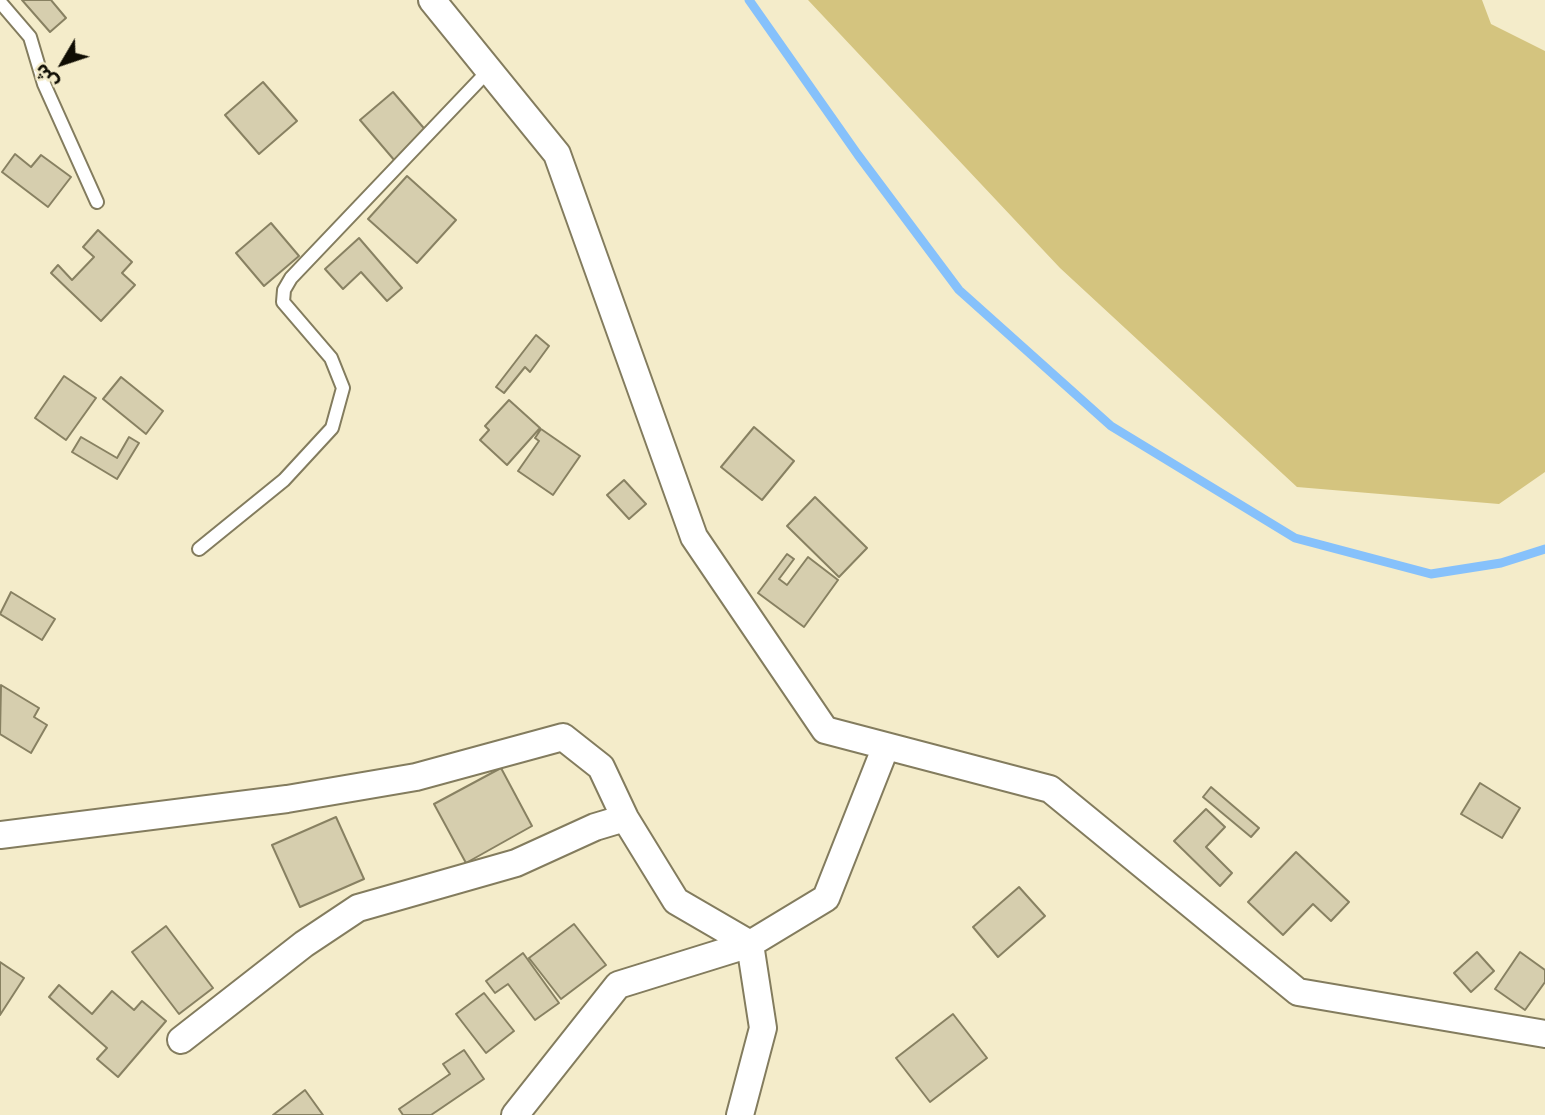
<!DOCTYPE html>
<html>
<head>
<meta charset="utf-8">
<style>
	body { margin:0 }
	#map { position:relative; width:1545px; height:1115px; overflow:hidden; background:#f4ecca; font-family:"Nunito Sans","Noto Sans Arabic",sans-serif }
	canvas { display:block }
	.north { position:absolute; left:28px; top:28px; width:70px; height:70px; -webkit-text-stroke:5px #f4ecca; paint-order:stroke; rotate:231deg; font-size:19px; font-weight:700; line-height:28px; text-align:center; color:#0f0d03 }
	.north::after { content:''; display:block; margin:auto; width:24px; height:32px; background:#0f0d03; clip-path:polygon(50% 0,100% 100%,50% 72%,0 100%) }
</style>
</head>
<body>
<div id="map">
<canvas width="1545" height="1115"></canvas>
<div class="north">ش</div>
</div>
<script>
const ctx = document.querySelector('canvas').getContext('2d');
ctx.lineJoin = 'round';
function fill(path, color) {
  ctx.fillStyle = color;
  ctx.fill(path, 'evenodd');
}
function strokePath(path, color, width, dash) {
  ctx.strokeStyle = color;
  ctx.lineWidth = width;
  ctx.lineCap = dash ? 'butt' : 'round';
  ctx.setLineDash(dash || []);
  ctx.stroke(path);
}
fill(new Path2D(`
	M808 0H1482L1491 24 1545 51V472L1499 504 1297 487 1060 268Z`), '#d4c47f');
strokePath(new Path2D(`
	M749 0 858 155 959 290 1111 426 1295 538 1431 574 1501 563 1545 549`), '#86c1fb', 9);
const building = new Path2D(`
	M22 0H51L66 18 50 32Z
	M263 82 297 121 259 154 225 115Z
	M393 92 428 133 395 161 360 120Z
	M15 154 31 167 41 155 71 177 48 207 2 172Z
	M407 176 456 220 417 263 368 219Z
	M271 223 299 256 264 286 236 253Z
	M98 230 132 262 122 273 135 285 101 321 51 273 58 265 72 280 94 257 83 247Z
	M359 238 402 288 387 301 361 272 343 289 325 269Z
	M536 335 549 346 530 372 525 367 504 393 496 387Z
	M64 376 96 398 66 440 35 418Z
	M121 377 163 411 146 434 103 399Z
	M509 400 540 428 507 465 480 440 489 430 485 426Z
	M754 427 794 461 762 500 721 467Z
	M541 429 580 456 553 495 518 471 539 441 535 438Z
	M81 437 117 458 129 437 139 443 117 479 72 452Z
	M624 480 646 504 629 519 607 495Z
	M815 497 867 548 839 577 787 526Z
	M787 554 794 559 779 579 787 585 808 557 838 580 804 627 758 593Z
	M11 592 55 619 42 640 0 614Z
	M1 685 39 708 34 717 47 725 31 753 0 734Z
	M501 768 532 826 466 863 434 804Z
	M1480 783 1520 808 1502 838 1461 814Z
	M1211 787 1259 828 1251 837 1203 797Z
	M1206 809 1225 827 1206 847 1232 873 1220 886 1174 841Z
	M336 817 364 879 300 907 272 845Z
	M1296 852 1349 902 1331 921 1313 904 1283 935 1248 902Z
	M1019 887 1045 916 998 957 973 927Z
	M574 924 606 965 561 999 529 958Z
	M166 926 213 988 179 1014 132 952Z
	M1477 952 1494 971 1471 992 1454 973Z
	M1520 952 1545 970V982L1525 1010 1495 989Z
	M523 953 559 1003 535 1020 508 984 495 993 486 981Z
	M0 962 24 978 0 1015Z
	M59 985 92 1014 112 991 134 1010 142 1001 166 1021 118 1077 97 1059 107 1048 49 997Z
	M484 993 514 1031 486 1053 456 1014Z
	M953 1014 987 1058 930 1102 896 1058Z
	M464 1050 484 1079 431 1115H403L399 1109 450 1074 443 1064Z
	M305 1090 323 1115H273Z`);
fill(building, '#d6ceae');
strokePath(building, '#888162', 2);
const lane = new Path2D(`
	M0 2 30 37 44 84 97 202
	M199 549 284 480 332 428 343 388 331 358 283 302 284 290 291 278 489 70`);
const street = new Path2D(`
	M432 0 557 154 694 537 825 730 1050 789 1298 992 1545 1034
	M0 835 287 799 416 777 563 737 601 767 625 818 676 901 750 944 763 1028 740 1115
	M181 1040 304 944 358 908 516 863 595 827 625 818
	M515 1115 618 985 750 944 826 898 886 746`);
strokePath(lane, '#837c5e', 16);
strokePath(street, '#837c5e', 30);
strokePath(lane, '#fff', 12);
strokePath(street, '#fff', 26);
</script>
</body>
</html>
